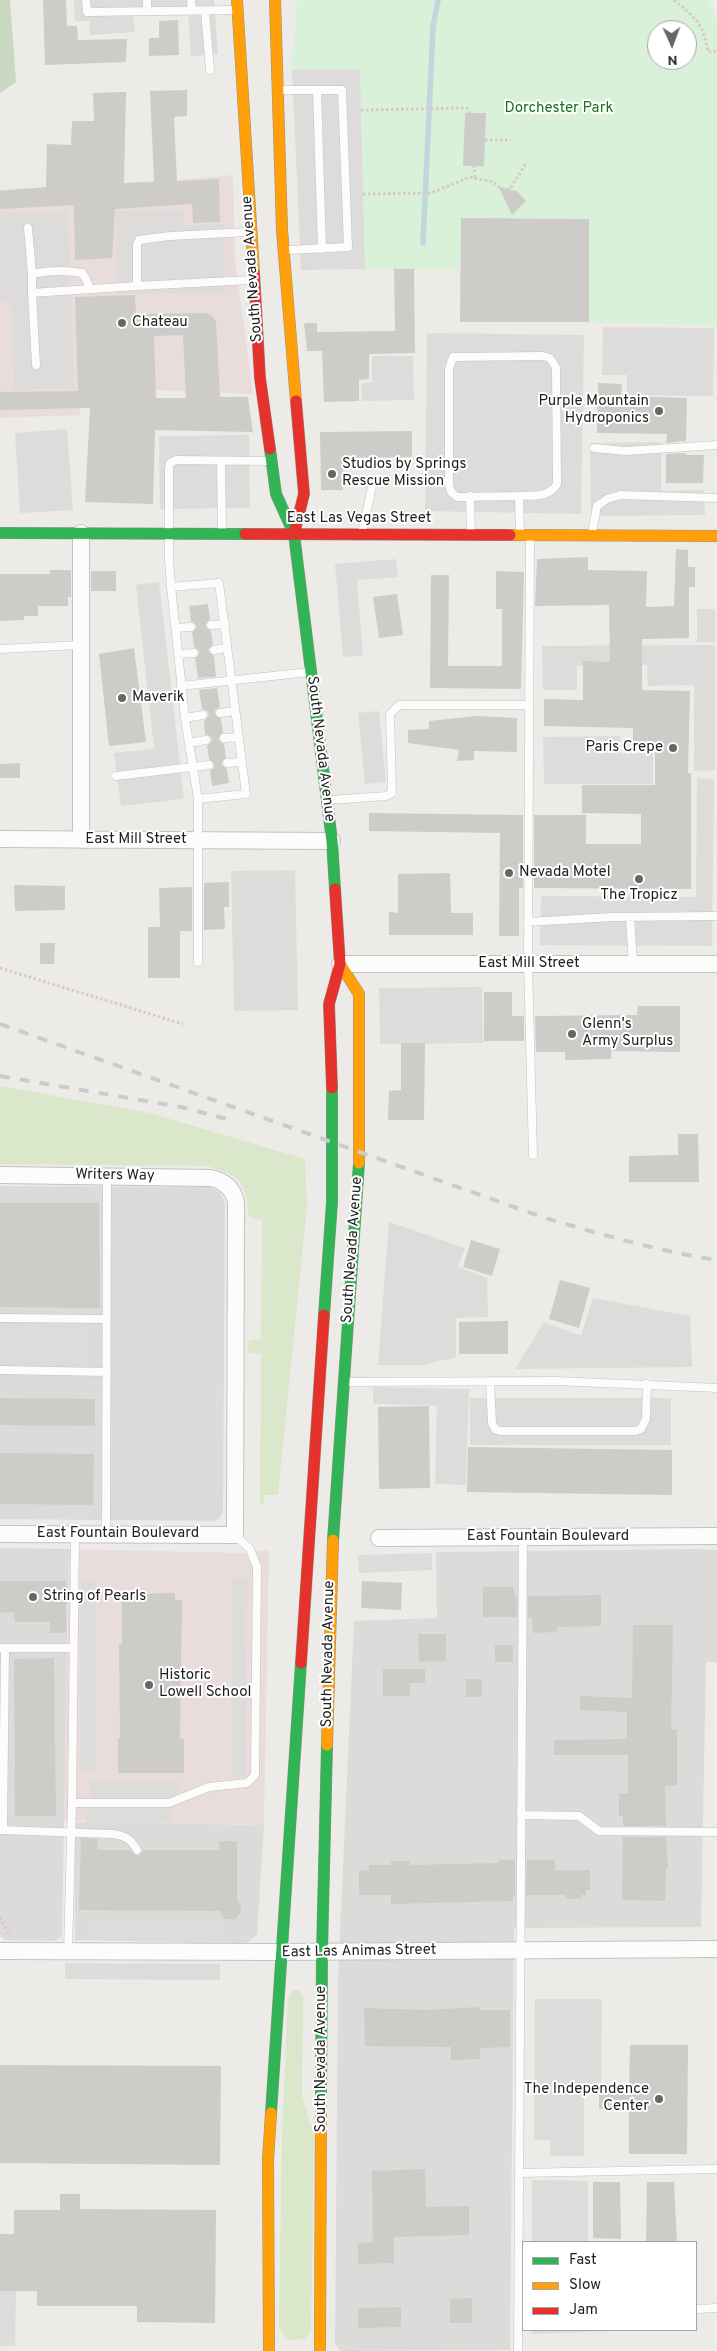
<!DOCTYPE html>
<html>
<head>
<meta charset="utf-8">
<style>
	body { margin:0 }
	#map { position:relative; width:717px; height:2351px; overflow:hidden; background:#edebe8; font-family:Overpass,sans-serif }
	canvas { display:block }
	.legend { position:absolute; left:522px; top:2241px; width:175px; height:90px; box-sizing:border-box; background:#fff; border:1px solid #a5a5a5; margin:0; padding:6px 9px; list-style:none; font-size:15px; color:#1f1f1f }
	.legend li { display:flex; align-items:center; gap:10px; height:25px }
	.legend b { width:25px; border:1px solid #a5a5a5 }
	.north { position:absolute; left:647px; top:20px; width:50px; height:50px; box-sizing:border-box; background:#fff; border:1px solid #a5a5a5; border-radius:50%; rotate:178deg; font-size:14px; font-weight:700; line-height:20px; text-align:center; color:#1f1f1f }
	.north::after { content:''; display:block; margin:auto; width:18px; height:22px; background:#676665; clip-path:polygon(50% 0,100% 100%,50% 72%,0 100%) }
</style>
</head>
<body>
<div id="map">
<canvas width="717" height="2351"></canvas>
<ul class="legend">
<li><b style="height:6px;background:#30b455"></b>Fast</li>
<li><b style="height:6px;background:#ff9f0a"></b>Slow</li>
<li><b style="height:6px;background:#e5322d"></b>Jam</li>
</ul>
<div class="north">N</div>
</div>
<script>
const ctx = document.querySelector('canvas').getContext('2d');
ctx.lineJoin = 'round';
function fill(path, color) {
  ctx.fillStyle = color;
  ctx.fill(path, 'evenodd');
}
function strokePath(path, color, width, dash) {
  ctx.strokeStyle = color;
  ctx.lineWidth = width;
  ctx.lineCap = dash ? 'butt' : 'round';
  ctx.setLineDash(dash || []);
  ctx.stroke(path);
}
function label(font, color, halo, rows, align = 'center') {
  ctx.font = font + ' Overpass,sans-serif';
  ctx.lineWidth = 4;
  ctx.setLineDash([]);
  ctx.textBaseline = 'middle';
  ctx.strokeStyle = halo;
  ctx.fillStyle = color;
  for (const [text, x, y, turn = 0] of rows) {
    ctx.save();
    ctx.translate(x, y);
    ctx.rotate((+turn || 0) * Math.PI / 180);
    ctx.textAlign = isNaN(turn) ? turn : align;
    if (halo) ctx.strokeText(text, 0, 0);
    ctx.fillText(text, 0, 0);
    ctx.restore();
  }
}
fill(new Path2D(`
	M0 1186 209 1187 219 1192 223 1198 225 1205 223 1512 219 1519 214 1521 0 1519Z
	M0 1548 69 1549 62 1936 55 1941 5 1940 0 1936Z
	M695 1549 717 1550V1662H706L701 1927 514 1928 510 2350 341 2351 335 2344 338 1980 354 1621 437 1618 436 1552Z
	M75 1822 264 1825 257 1934 251 1940 245 1943 75 1940Z`), '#dcdbd9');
fill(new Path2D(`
	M233 175 235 259 253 394 79 387 80 415 0 418V190L177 180Z
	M69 1549 243 1553 269 1550 264 1825 64 1821Z`), '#e9dddb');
fill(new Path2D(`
	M0 1086 150 1113 305 1159 307 1206 278 1495H264V1504H260L261 1354 250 1353 248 1350 249 1340 261 1339 262 1220 249 1217C245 1180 242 1177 207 1166L0 1164Z
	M293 1990H299L303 1996 302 2095 314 2136 311 2330 305 2339 289 2340 284 2335 279 2326 282 2134 288 1999Z`), '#dae7ca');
fill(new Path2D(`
	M0 0H10L16 82 0 93Z`), '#c9d8c0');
fill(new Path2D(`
	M297 0H709L717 21V326L589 322 588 219 461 218 460 270 365 269 360 69 292 70ZM657 30H687V60H657Z`), '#d9f0d9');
fill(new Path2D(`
	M74 0H214L218 54 191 56 188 9 133 12 135 32 90 35 89 21H75Z
	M360 69 365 269 301 270 292 70Z
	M183 210 184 225 224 224 225 293 117 294 116 211Z
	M68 211 74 388 14 390 11 302H0V213Z
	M603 327 714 328 713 396 627 395V375H602Z
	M427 333 584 335 581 514 425 511Z
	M372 356H413L414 400 362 401 361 383 372 382Z
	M67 429 73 510 20 513 15 433Z
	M249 435 250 508 160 509 159 436Z
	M661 442V491L704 490 705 515 591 516 590 443Z
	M396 559 398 577 357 580 363 655 343 657 335 564Z
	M159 582 184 799 121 806 114 753 154 749 136 585Z
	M697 609H715V642H697Z
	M715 645V770L694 771V685L648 686 647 665 577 666V690H543L542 646Z
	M379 711 386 782 365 784 358 713Z
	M620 736V754L653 753V784H544L543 737Z
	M697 778 714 779 712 946 540 945 541 896 696 897Z
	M295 870 298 1010 234 1011 231 871Z
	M482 987 483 1043 380 1044 379 988Z
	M389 1222 465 1248 458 1267 487 1278 488 1317 456 1318V1357L424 1365H378Z
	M593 1298 690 1316 692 1367 515 1369 544 1322 581 1336Z
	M0 1330H90L89 1362 0 1363Z
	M373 1387 469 1389 466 1485 435 1484 437 1406 373 1404Z
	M470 1398H671V1445H470Z
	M432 1553V1570L359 1573 358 1555Z
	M232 1578H247L246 1776H232Z
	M96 1580V1772H81V1581Z
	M90 1780 180 1782 179 1792 172 1811 171 1823H86L91 1793Z
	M86 1924 222 1925 221 1941 86 1940Z
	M65 1963 220 1964V1980L65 1979Z
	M535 1999H602L601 2084H584V2156H550V2140H534Z
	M532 2180 588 2181V2242H532Z
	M0 2291H16L15 2346H0Z
	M532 2330H636L532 2334Z`), '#dddcdb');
strokePath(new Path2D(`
	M423 243 433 27 438 0`), '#c0d7dc', 5.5);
fill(new Path2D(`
	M43 0H66L67 26H77L78 40 127 39 126 62 45 65Z
	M178 20 179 55 149 56V38H159V21Z
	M187 90V116L174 117 177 181 219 179 220 222 193 223 192 204 115 209 112 258 75 260 74 205 0 209V191L46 187 47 144 71 145 72 121H94L93 93 126 92 124 183 154 182 150 91Z
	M465 113H486L484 166H463Z
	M499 187 517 191 526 201 512 215Z
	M461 218 589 219V322H460Z
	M394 269H414L415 353 369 354V379L359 380V401L324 402 322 351H307L304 323H317V332L395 331Z
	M135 295 136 314 205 313 212 316 216 322 220 397H248L253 432 155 430 153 504 85 502 90 408 0 410V392L78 391 75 297ZM183 335 186 398H156L154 336Z
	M598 383 622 384 621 396 687 398 686 441 666 443 667 434 597 433Z
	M412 431V457L343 458V490H321L320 432Z
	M686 453V455H704L703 483H666V454Z
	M676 549 688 550V567H695V587H689V638L642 639V690L690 691 688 773H691V889L534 888V815H586V844H641V814L582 813V785H655V749H633V728L544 726V699L583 700V661L610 662 609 605 535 606 537 559 588 557V570L647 571 646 607 674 606Z
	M50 570H71V597H68V606H38V616H24V620L0 621V574H50Z
	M91 571H116V591H91Z
	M496 571 524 572 521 689 430 688 431 575H449L448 666H502V609H496Z
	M397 594 403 635 379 638 373 597Z
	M208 604 210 619 205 626 211 631 213 644 208 650 214 656 216 677 198 678 195 658 200 652 194 647 192 632 197 626 191 621 189 606Z
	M134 648 146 742 109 746 99 654Z
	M217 688 220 707 215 710V714L221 719 223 733 218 739 224 744 226 758 221 764 227 769 229 783 212 786 210 770 214 768V764L209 759 207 746 212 740 210 736 205 734 204 721 209 715 207 711 202 709 199 690Z
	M477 716 517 718V752L474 751V760L457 761 459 750 408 743V730L429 729V721Z
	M20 763V778H0V764Z
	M369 813 523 815V888H519V936H499L500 833 369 831Z
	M450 873 451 913H473V935H389V912L398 913V874Z
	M229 882V907H224L225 929 204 930V883Z
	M14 885 65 886V910L15 911Z
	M192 887V931H180V978H148V927H160L159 888Z
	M40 943H55L54 964H40Z
	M484 992H512V1016H524V1041H484Z
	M638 1006H680V1052L611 1051V1059L565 1060V1052H536L535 1016 637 1015Z
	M401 1043H425L424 1120H388L389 1091 401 1090Z
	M678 1134H698L699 1182H629V1156L678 1155Z
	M0 1203H99L100 1308 0 1307Z
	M471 1240 500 1249 492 1276 463 1267Z
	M560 1280 590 1288 579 1328 549 1319Z
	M508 1321V1354H459V1322Z
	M0 1398 95 1399V1426L0 1425Z
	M429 1406 430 1488 379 1489 378 1407Z
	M468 1447 672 1450V1495L467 1492Z
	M0 1453 94 1454 93 1505 0 1504Z
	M0 1581H66V1633H50V1622H15L14 1612 0 1613Z
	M362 1581 402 1583 401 1610 361 1608Z
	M483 1587H514V1596H517V1617H483Z
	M175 1593V1600H182L180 1739H184V1773H118V1738H120L119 1644H122V1600L128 1601V1594Z
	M601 1595V1626L557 1627V1632L533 1633 532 1618 528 1617V1596Z
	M633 1625H673L671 1729H677V1785L665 1786 666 1826H623V1816H619V1793H628V1755H554V1740L627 1739V1712L580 1710V1696L632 1698Z
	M418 1634H446V1661L419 1662Z
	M495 1645H513V1662H495Z
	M54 1658 56 1816H15L14 1659Z
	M383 1669H425V1683H410V1696H383Z
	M466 1679H482V1697H466Z
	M623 1837H666L668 1868H666L665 1901 622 1900Z
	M81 1838 98 1839 97 1850H130L137 1856 140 1855 143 1850H219V1841H237V1900L241 1906 240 1913 235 1919H224L220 1911 79 1910Z
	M499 1860H515V1895H513V1901L391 1904V1895H359V1870L369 1871V1865H391V1861H410V1865L499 1863Z
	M527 1860H555V1871L590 1870V1890H586V1895H581V1899H565V1895H526Z
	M479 2007V2010H510V2047L480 2048V2059L451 2060V2047L365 2046 364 2008 427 2010Z
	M630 2045H688L687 2154H629V2109H599V2089H629Z
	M0 2065 221 2066 220 2165 0 2163Z
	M425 2169 426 2207 469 2206V2235L394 2237V2263L358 2264V2243L373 2242 372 2171Z
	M593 2182H620L621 2239 593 2238Z
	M647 2182H674L677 2242H646Z
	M60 2194H80V2209L216 2210 215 2323 137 2322V2306H37V2291H0V2234H14V2210H60Z
	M472 2298V2323H450V2299Z
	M401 2307V2327L358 2328V2308Z`), '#ceccc9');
const lane = new Path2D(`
	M86 0 87 12 235 10
	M147 0V10
	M191 0 192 11
	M205 11 210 70
	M282 90H342L348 247 288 250
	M317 90 322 249
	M28 228 32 274
	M248 232 170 236 139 240 137 245V286L250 280
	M32 293V274C49 270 65 270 82 273L86 279 90 289
	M36 365 32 293 137 286
	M594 448 626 451 717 445
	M221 461 222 531
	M470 496 471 533
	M519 496 457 497 451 492 449 485V369L453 357 543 356 550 358 556 368 557 484C549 498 533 495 519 496L520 533
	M362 533 373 482
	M592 533 597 506 607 499 620 495 717 498
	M530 537 528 963 533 1155
	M171 587 185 718 198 799
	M211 625 225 624
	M176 628 191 627
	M0 649 80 645
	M214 650 226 648
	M179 654 194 653
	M181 686 309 672
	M220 713 235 711
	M185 718 203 715
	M224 738 239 737
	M189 743 206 740
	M227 763 241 762
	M116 776 209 765
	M330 800 386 796 392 793 390 714 399 705H529
	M630 917 633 964
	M528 922 612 917 717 916
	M198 962V799L246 794 219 583 171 587 169 560V468L170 463 176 460 269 461
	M0 1318 107 1319
	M0 1370 107 1372
	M490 1381 492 1423 495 1429 500 1431H635L641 1429 646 1419 647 1384
	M347 1382 556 1381 717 1388
	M75 1533 72 1803H169L209 1787 247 1783 255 1775 257 1567 250 1549 235 1535
	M106 1534 107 1176
	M0 1648H73
	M521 1815 579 1816 599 1831 717 1832
	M0 1830 113 1834C125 1836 131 1839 137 1850
	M3 1830 5 1648
	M68 1951 72 1803
	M519 2173 717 2169
	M696 2309 717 2308
	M518 2351 523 1537`);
const street = new Path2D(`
	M81 533V840
	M0 839 332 841
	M340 964H717
	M0 1175 211 1178C224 1181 233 1188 236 1202L235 1535 0 1534
	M379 1538 717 1536
	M0 1951 280 1952 717 1949`);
const fast = new Path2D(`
	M270 449 276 494 294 534 332 841 335 889
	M0 533 245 534
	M324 1315 332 1202V1088
	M333 1540 359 1163
	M321 2099 322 1952 327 1745
	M271 2113 301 1663`);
const slow = new Path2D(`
	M237 0 254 273
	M275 0 282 230 296 401
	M510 535 717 536
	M340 964 359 994V1163
	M327 1745 333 1540
	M269 2351 268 2160 271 2113
	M320 2351 321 2099`);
const jam = new Path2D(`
	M254 273 260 378 270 449
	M245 534 510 535
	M294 534 304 494 296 401
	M332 1088 329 1004 340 964 335 889
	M301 1663 324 1315`);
strokePath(lane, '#c3c2c0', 9);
strokePath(street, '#c3c2c0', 18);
strokePath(fast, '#949582', 12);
strokePath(slow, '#949582', 12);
strokePath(jam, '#949582', 12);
strokePath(new Path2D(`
	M674 0C696 19 703 22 708 52L717 51
	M361 110 467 108 470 113
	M485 140H511
	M474 165 475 178
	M363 194 431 193 470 177 493 182 501 189H510L527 162
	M0 968 183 1024
	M0 1918 9 1935`), '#d5cac8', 3, [2.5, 2.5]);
strokePath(lane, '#fcfcfc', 8);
strokePath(street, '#fcfcfc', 16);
strokePath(fast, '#30b455', 11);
strokePath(slow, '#ff9f0a', 11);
strokePath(jam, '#e5322d', 11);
strokePath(new Path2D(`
	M0 1024 542 1217C600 1234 657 1251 717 1260
	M0 1076 181 1107 234 1121`), '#cbcbca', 4, [10, 10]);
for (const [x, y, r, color] of [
	[122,323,5,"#676665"],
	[659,411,5,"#676665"],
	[332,474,5,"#676665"],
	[122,698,5,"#676665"],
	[673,748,5,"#676665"],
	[509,873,5,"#676665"],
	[639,879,5,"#676665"],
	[572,1034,5,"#676665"],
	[33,1597,5,"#676665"],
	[149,1685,5,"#676665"],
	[659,2099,5,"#676665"]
]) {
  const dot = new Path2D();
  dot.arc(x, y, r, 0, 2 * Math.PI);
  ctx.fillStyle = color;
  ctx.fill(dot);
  strokePath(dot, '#fff', 2);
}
label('15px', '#18721f', '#fff', [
	["Dorchester Park",559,109]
]);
label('15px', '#1f1f1f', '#fff', [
	["South Nevada Avenue",253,269,-94],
	["East Las Vegas Street",359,519],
	["South Nevada Avenue",320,749,83],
	["East Mill Street",136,840],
	["East Mill Street",529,964],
	["Writers Way",115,1176,1],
	["South Nevada Avenue",353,1250,-86],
	["East Fountain Boulevard",118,1534],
	["East Fountain Boulevard",548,1537],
	["South Nevada Avenue",329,1654,-89],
	["East Las Animas Street",359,1952,-1],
	["South Nevada Avenue",322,2059,-90]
]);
label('15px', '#1f1f1f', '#fff', [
	["Chateau",132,323],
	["Purple Mountain",649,402,"right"],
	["Hydroponics",649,419,"right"],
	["Studios by Springs",342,465],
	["Rescue Mission",342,482],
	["Maverik",132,698],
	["Paris Crepe",663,748,"right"],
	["Nevada Motel",519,873],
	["The Tropicz",639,896,"center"],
	["Glenn's",582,1025],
	["Army Surplus",582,1042],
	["String of Pearls",43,1597],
	["Historic",159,1676],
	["Lowell School",159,1693],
	["The Independence",649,2090,"right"],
	["Center",649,2107,"right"]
], 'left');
</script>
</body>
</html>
